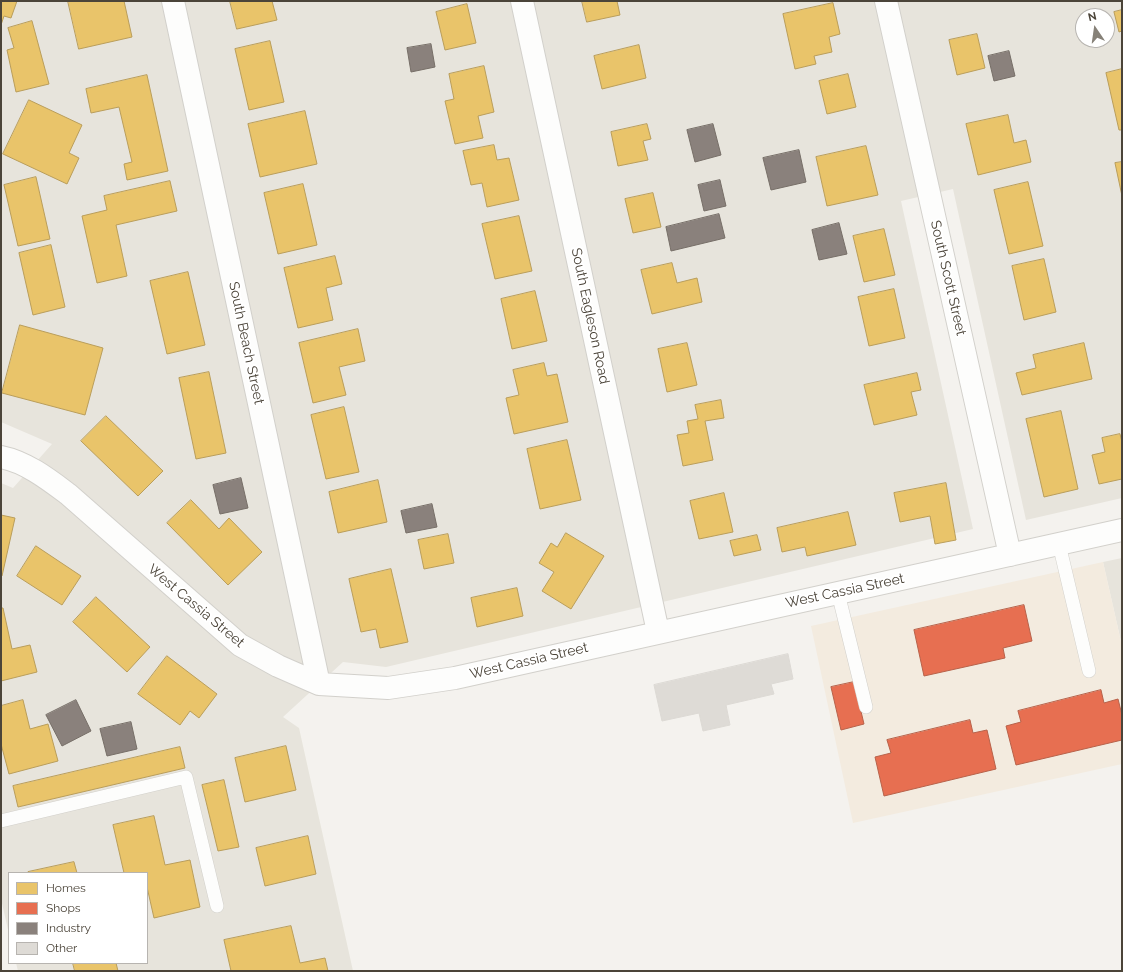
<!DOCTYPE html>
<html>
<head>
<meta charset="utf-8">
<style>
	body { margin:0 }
	#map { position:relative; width:1123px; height:972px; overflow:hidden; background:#f4f2ee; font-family:Raleway,sans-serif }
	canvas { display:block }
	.frame { position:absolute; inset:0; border:2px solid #4b4439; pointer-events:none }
	.legend { position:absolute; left:8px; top:872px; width:140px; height:92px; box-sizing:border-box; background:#fff; border:1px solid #b7b4b0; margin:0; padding:5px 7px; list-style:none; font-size:12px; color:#4b4439 }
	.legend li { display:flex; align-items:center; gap:8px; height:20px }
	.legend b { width:20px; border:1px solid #b7b4b0 }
	.north { position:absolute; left:1075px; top:8px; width:40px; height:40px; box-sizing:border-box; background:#fff; border:1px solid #b7b4b0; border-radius:50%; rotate:347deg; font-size:11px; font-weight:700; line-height:16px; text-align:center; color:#4b4439 }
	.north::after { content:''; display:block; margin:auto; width:14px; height:18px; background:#868178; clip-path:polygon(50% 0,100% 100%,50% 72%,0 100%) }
</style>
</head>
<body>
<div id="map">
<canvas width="1123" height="972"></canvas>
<div class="frame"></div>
<ul class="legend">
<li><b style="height:11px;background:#e9c46a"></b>Homes</li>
<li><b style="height:11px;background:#e76f51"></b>Shops</li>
<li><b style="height:11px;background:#8a817c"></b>Industry</li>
<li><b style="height:11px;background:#dedbd6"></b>Other</li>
</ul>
<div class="north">N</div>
</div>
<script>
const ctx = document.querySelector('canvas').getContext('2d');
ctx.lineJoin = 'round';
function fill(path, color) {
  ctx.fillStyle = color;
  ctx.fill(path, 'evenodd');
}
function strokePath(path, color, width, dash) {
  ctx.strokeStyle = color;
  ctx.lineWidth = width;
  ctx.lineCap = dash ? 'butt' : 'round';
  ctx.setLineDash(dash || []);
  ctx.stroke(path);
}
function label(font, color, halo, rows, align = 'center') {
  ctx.font = font + ' Raleway,sans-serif';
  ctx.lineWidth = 4;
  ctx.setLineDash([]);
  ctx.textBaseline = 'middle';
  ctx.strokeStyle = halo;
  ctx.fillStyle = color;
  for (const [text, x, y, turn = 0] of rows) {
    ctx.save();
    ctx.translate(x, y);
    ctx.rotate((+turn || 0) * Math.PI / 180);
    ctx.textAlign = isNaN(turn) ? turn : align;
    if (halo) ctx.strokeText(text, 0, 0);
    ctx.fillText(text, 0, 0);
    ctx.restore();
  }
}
fill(new Path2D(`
	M1 1H1122V498L1026 520 953 189 901 201 973 529 386 667 343 662 283 717 299 728 353 971H18L16 963H147V873H9V934L1 899V483L13 488 52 444 1 422ZM1083 16H1107V40H1083Z
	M1122 558V646L1103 562Z`), '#e7e4dc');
fill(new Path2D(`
	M1103 562 1122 646V764L853 823 811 626Z`), '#f3ebdf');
const homes = new Path2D(`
	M1 1H17L11 18 4 16 1 25Z
	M68 1H124L132 37 79 49Z
	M230 1H272L277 20 237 29Z
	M582 1H617L620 15 587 22Z
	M833 3 840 34 829 37 832 52 814 56 816 64 795 69 783 14Z
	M467 4 476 43 445 50 436 12Z
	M1122 10V31L1119 32 1114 12Z
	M32 21 49 84 16 92 7 50 14 48 8 28Z
	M977 34 985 68 957 75 949 40Z
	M270 41 284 102 249 110 235 49Z
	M639 45 646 78 602 89 594 56Z
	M484 66 494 112 478 116 483 138 455 144 445 101 454 99 449 74Z
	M1122 69V130H1119L1106 73Z
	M848 74 856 107 827 114 819 81Z
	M147 75 168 171 127 180 124 164 132 162 119 107 91 113 86 89Z
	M29 100 82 125 69 153 79 158 67 184 3 154Z
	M305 111 317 164 260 177 248 124Z
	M1008 115 1014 143 1026 140 1031 162 978 175 966 124Z
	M647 124 651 139 643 141 648 160 618 166 611 132Z
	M494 145 497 160 509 158 519 200 487 207 482 183 471 185 463 151Z
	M866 146 878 195 827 206 816 157Z
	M1122 162V196L1115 163Z
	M36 177 50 239 18 246 4 185Z
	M170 181 177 211 116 225 127 276 97 283 82 216 107 210 104 196Z
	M1028 182 1043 246 1009 254 994 190Z
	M303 184 317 245 278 254 264 193Z
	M653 193 661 227 633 233 625 199Z
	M519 216 532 271 495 279 482 224Z
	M884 229 895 275 864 282 853 236Z
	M51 245 65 307 33 315 19 253Z
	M335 256 342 284 326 288 333 320 298 328 284 268Z
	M1044 259 1056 312 1024 320 1012 266Z
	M672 263 677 283 697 278 702 302 652 314 641 270Z
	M188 272 205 345 167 354 150 281Z
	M894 289 905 338 869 346 858 297Z
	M535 291 547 341 512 349 501 299Z
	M20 325 103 348 85 415 2 393Z
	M358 329 365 361 339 367 346 395 313 403 299 343Z
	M687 343 697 385 667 392 658 349Z
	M1084 343 1092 379 1022 395 1016 373 1036 368 1033 355Z
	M544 363 547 376 557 374 568 422 514 434 506 398 519 395 513 370Z
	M209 372 226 453 196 459 179 378Z
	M917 373 921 390 911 392 917 415 874 425 864 385Z
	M721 400 724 418 705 421 713 460 683 466 677 435 689 433 687 421 698 419 695 405Z
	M344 407 359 472 326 479 311 415Z
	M1061 411 1078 489 1044 497 1026 419Z
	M106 416 163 471 138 496 81 441Z
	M1120 434 1122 442V479L1099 484 1092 455 1105 452 1102 438Z
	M567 440 581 500 540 509 527 449Z
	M378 480 387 522 338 533 329 492Z
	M946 483 956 540 935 544 930 516 900 522 894 493Z
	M724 493 733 532 699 539 690 501Z
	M191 500 219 529 229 518 262 552 228 585 167 523Z
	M848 512 856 545 807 556 805 547 782 552 777 528Z
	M1 515 15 518 2 576H1Z
	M566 533 604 556 571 609 542 591 554 572 539 563 551 543 557 547Z
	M448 534 454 563 424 569 418 540Z
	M757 535 761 550 734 556 730 541Z
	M36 546 81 576 62 605 17 576Z
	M391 569 408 642 380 648 376 629 361 632 349 579Z
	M517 588 523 616 477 627 471 598Z
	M96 597 150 647 127 672 73 622Z
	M1 608H3L12 649 30 645 37 672 1 681Z
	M167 656 217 694 199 718 190 711 180 725 138 694Z
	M23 700 30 729 48 724 58 761 9 774 1 744V706Z
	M286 746 296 790 245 802 235 758Z
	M180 747 185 768 18 807 13 786Z
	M224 780 239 847 218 851 202 785Z
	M154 816 165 865 190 860 200 907 154 918 147 887V873H124L113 825Z
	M308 836 316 874 265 886 256 848Z
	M74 862 77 873H28V872Z
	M291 926 300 963 325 958 328 971H231L224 940Z
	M73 963H116L118 971H75Z`);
fill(homes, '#e9c46a');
strokePath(homes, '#ba9e5b', 1);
const shops = new Path2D(`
	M1024 605 1032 641 1003 648 1005 658 924 676 914 630Z
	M854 682 864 724 841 730 831 687Z
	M1101 690 1104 703 1118 699 1122 715V740L1016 765 1006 726 1021 722 1018 711Z
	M970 720 973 733 987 730 996 769 884 796 875 757 891 753 887 740Z`);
fill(shops, '#e76f51');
strokePath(shops, '#b8624a', 1);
const industry = new Path2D(`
	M431 44 435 67 411 72 407 48Z
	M1009 51 1015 76 994 81 988 56Z
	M713 124 721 155 695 162 687 130Z
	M799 150 806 182 771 190 763 158Z
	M720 180 726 206 704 211 698 185Z
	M719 214 725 238 671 251 666 227Z
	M839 223 847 254 819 260 812 230Z
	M241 478 248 508 220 514 213 485Z
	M432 504 437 527 406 533 401 511Z
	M76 700 91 731 62 746 46 715Z
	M131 722 137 749 107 756 100 729Z`);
fill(industry, '#8a817c');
strokePath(industry, '#776f68', 1);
const building = new Path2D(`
	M788 654 793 679 771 684 774 694 726 705 730 725 703 731 699 713 662 721 654 685Z`);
fill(building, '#dedbd6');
strokePath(building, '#dcd9d4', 1);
const service = new Path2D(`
	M1059 544 1089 671
	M838 593 866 707
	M1 821 186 777 217 906`);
const minor = new Path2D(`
	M173 1 319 684
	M522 1 658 632
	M886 1 1010 555
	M1 457C26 462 48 479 68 494L240 645 278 666 319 684 388 688 455 678 1122 530`);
strokePath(service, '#d2d0cb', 14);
strokePath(minor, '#d2d0cb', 24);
strokePath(service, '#fdfdfc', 13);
strokePath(minor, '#fdfdfc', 22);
label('14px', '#4b4439', '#fff', [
	["South Scott Street",948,278,77],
	["South Eagleson Road",590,316,78],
	["South Beach Street",246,343,78],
	["West Cassia Street",845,591,-12],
	["West Cassia Street",196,606,40],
	["West Cassia Street",529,661,-13]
]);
</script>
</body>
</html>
